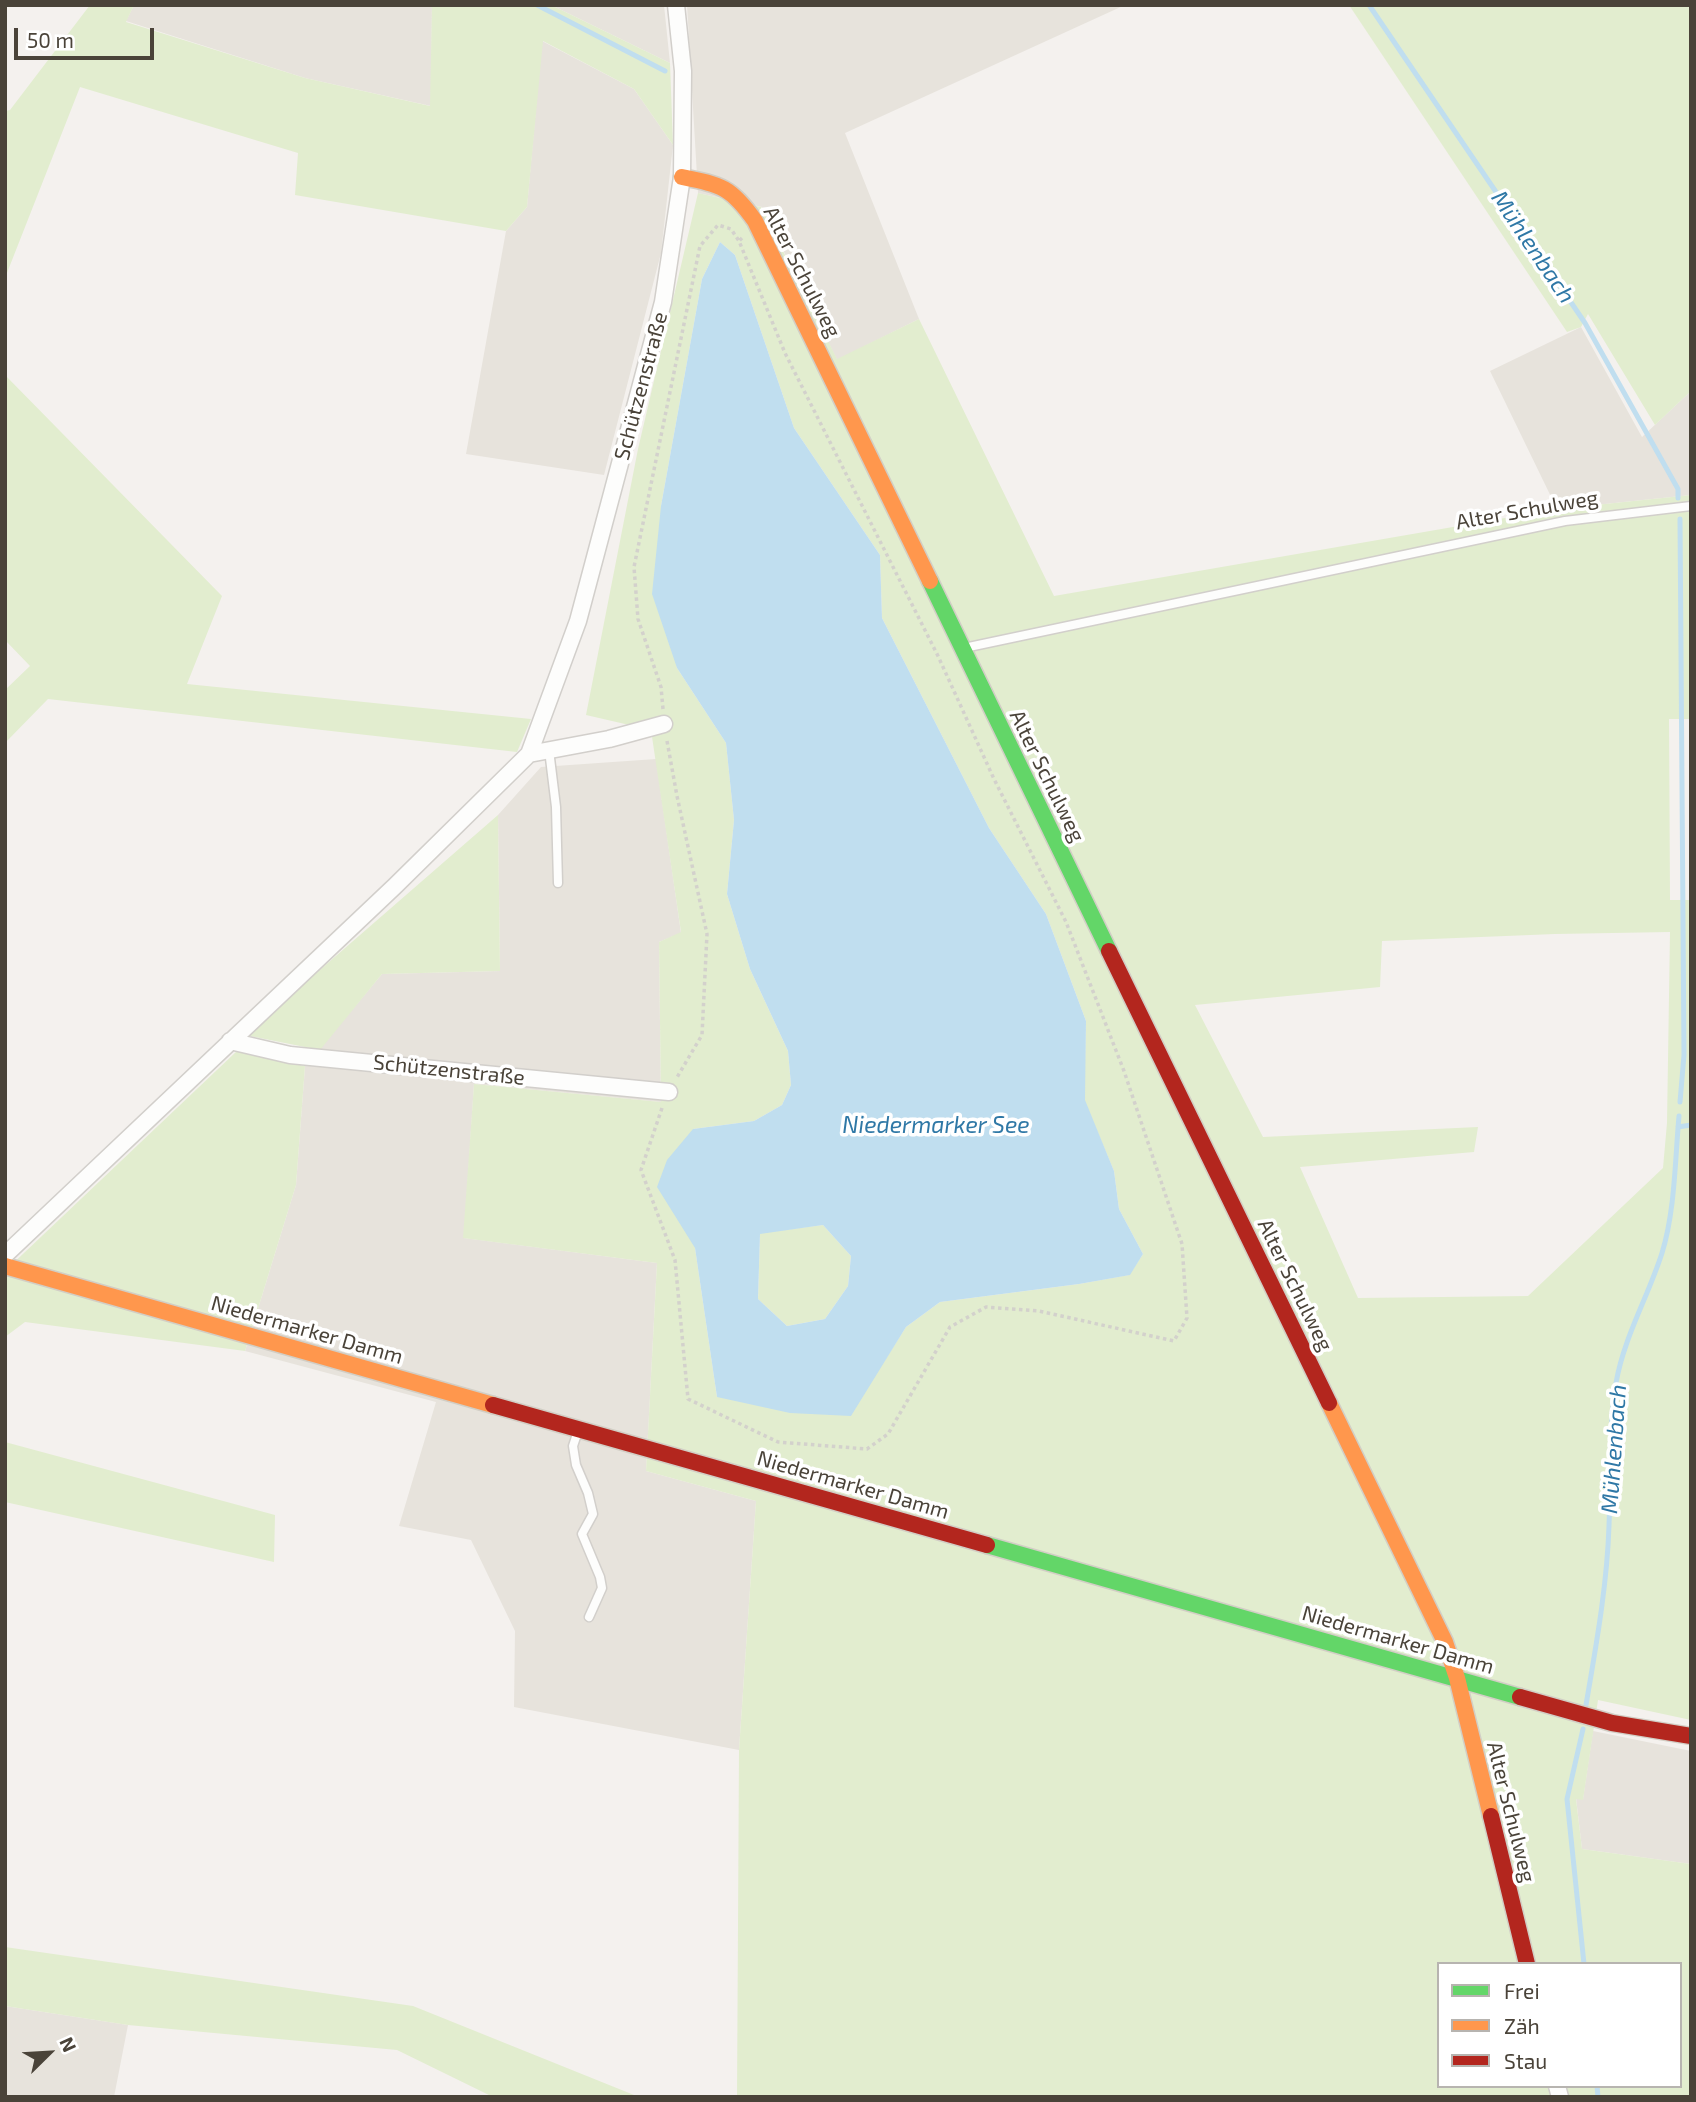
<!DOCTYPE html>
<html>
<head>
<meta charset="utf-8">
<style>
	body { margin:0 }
	#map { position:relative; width:1696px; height:2102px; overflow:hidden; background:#f4f1ee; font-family:"Exo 2",sans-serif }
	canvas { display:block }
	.frame { position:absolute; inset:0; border:7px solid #4a4339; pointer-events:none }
	.legend { position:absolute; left:1437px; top:1962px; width:245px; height:126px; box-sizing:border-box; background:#fff; border:2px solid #b7b4b0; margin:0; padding:9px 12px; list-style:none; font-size:21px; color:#4a4339 }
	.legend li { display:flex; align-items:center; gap:14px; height:35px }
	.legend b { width:35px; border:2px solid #b7b4b0 }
	.north { position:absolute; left:14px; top:2018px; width:70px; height:70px; -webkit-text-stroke:5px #fff; paint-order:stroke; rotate:66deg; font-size:19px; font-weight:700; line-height:28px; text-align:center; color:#4a4339 }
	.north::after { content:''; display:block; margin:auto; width:24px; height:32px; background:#4a4339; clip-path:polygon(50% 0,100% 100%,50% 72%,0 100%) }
	.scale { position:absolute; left:14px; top:28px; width:140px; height:32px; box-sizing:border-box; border:4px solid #4a4339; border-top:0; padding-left:9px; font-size:21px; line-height:24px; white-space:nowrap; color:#4a4339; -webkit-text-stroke:5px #fff; paint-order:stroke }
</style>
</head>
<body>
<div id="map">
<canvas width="1696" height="2102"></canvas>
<div class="frame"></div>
<ul class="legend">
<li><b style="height:9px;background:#63d668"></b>Frei</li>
<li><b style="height:9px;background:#ff974d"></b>Zäh</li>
<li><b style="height:9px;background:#b3261e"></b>Stau</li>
</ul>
<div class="north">N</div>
<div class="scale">50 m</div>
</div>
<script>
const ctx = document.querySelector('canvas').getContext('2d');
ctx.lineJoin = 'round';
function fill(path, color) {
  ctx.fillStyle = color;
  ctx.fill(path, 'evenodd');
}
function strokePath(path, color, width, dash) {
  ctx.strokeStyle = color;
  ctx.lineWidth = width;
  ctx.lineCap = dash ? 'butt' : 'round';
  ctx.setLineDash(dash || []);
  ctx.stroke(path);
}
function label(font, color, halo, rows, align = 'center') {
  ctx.font = font + ' "Exo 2",sans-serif';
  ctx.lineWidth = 7;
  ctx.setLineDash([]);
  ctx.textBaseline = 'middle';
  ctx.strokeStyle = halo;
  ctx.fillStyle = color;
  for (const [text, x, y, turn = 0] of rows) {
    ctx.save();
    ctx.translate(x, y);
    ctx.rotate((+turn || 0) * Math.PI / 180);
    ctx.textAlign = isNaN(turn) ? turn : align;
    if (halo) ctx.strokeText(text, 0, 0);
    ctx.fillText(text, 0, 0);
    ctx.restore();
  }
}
fill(new Path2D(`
	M134 5H432L431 106 305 78 126 21Z
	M551 5H664L670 63Z
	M687 5H1125L845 133 919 319 837 360 762 207 698 193Z
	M542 41 634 89 673 145 661 253 604 475 466 454 506 231 527 207Z
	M1581 327 1642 437 1691 391V495L1557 509 1490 371Z
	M656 759 681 933 659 942 661 1102 474 1084 464 1238 657 1263 646 1471 756 1501 739 1750 514 1707 515 1631 471 1540 399 1526 436 1402 245 1351 296 1185 305 1066 382 974 500 971 498 815 541 767Z
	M1593 1731 1691 1751V1864L1582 1849 1576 1798 1583 1799Z
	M5 2006 128 2025 114 2097H5Z`), '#e7e3dc');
fill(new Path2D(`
	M90 5H134L126 22 305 78 430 106 432 5H551L670 63 673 145 634 89 543 41 527 207 506 231 295 195 298 153 80 87 5 278V111L10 110Z
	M1349 5H1691V391L1655 425 1588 314 1581 327 1567 332Z
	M698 193 761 207 837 359 919 319 1054 596 1557 509 1691 495V719H1669L1670 900H1691V1720L1598 1700 1583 1800 1576 1799 1582 1849 1691 1864V2097H737L739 1750 756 1501 646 1471 657 1263 463 1238 474 1084 661 1102 659 942 681 932 651 730 586 715 638 449ZM720 242 735 255 794 428 880 555 882 618 989 828 1046 914 1086 1021 1084 1100 1114 1171 1119 1209 1143 1254 1129 1275 1079 1284 940 1302 906 1327 883 1363 717 1397 695 1248 693 1129 754 1121 782 1105 791 1085 788 1051 750 969 727 894 734 820 726 743 677 668 661 506 702 279ZM1670 932 1667 1123 1663 1168 1528 1296 1358 1298 1300 1167 1474 1152 1478 1127 1263 1137 1195 1005 1380 987 1382 941 1555 934ZM1439 1964H1680V2086H1439Z
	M5 375 222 596 187 684 531 719 517 752 48 699 5 743V690L30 666 5 640Z
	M498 815 500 971 382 974 320 1050 245 1035Z
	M237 1051 305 1066 296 1185 245 1351 25 1322 5 1337V1271Z
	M823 1225 851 1256 848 1286 825 1319 787 1326 758 1299 760 1233Z
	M5 1442 275 1515 274 1562 5 1502Z
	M5 1947 413 2006 639 2097H493L397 2050 128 2025 5 2006Z`), '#e2edcf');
fill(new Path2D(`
	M720 242 735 255 794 428 880 555 882 618 989 828 1046 914 1086 1021 1085 1100 1114 1171 1119 1209 1143 1254 1130 1275 1079 1284 940 1302 906 1327 851 1416 790 1413 717 1397 695 1248 657 1187 667 1160 693 1129 754 1121 782 1105 791 1085 788 1051 750 969 727 894 734 820 726 743 677 668 652 594 661 506 702 279ZM823 1225 851 1256 848 1286 825 1319 787 1326 758 1299 760 1234Z`), '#c0deef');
strokePath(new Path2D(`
	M537 5 665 71
	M1369 5 1585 323 1678 489V498
	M1680 519 1684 1055 1680 1102
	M1678 1127 1691 1125
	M1586 1705C1596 1646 1607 1586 1609 1526 1611 1478 1608 1430 1616 1383 1624 1337 1648 1297 1662 1253 1675 1211 1675 1160 1679 1116
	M1583 1729 1567 1799 1584 1964
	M1597 2086 1598 2097`), '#c0deef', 5);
const lane = new Path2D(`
	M964 648 1565 521 1691 506
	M549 750 556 807 558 883
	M578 1431 573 1446 576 1465 588 1493 593 1514 582 1534 600 1577 602 1588 589 1617`);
const street = new Path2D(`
	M529 754 609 739 664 724
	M230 1041 290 1055 669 1092
	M5 1255 395 886 529 754 578 621 663 302 682 177 683 71 676 5
	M1557 2086 1560 2097`);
const fast = new Path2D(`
	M930 581 1109 951
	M987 1545 1520 1697`);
const slow = new Path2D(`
	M682 177C722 185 731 187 755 221L930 581
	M5 1266 493 1405
	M1329 1403 1445 1642 1457 1678 1491 1816`);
const jam = new Path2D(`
	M1109 951 1329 1403
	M493 1405 987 1545
	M1520 1697 1612 1723 1691 1736
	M1491 1816 1527 1964`);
strokePath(lane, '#d2cfcb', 11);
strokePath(street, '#d2cfcb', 19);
strokePath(fast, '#d2cec5', 19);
strokePath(slow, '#d2cec5', 19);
strokePath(jam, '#d2cec5', 19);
strokePath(new Path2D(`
	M663 709 661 687 638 619 634 567 700 246 718 225 731 229 739 241
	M667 741 677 796 707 934 702 1035 676 1079
	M662 1108 641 1170 675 1260 688 1399 778 1442 867 1449 888 1434 950 1327 986 1307 1039 1311 1174 1341 1187 1318 1182 1244 1124 1071 1066 922 994 779 938 656 785 353 739 241 742 238`), '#d3d1cc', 3.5, [3.5, 3.5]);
strokePath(lane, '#fdfdfc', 8);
strokePath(street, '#fdfdfc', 16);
strokePath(fast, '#63d668', 16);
strokePath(slow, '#ff974d', 16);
strokePath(jam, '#b3261e', 16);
label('21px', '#4a4339', '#fff', [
	["Alter Schulweg",802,272,63],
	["Schützenstraße",641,386,-75],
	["Alter Schulweg",1527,510,-10],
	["Alter Schulweg",1047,776,64],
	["Schützenstraße",449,1070,6],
	["Alter Schulweg",1295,1285,64],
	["Niedermarker Damm",307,1330,16],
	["Niedermarker Damm",853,1485,16],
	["Niedermarker Damm",1398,1640,16],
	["Alter Schulweg",1511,1812,76]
]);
label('italic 23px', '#2f78a6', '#fff', [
	["Mühlenbach",1533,247,56],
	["Niedermarker See",936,1125],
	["Mühlenbach",1614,1449,-86]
]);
</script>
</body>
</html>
